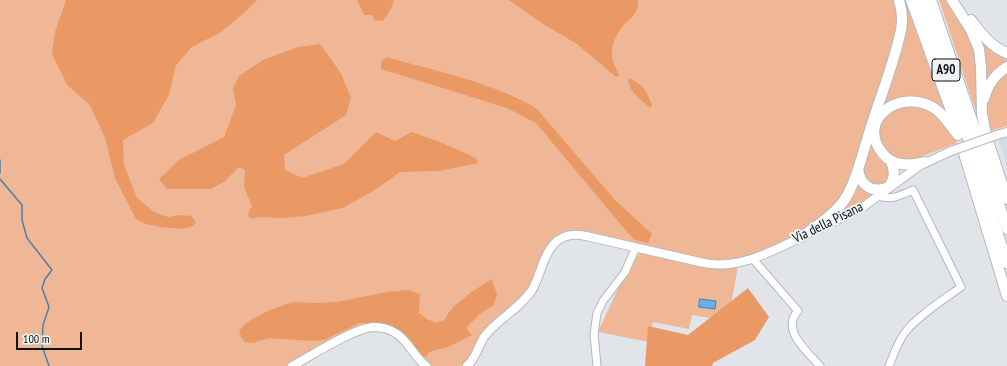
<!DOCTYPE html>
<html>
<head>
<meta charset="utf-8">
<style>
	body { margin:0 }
	#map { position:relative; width:1007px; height:366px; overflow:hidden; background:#e1e5e9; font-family:"PT Sans Narrow",sans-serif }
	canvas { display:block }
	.scale { position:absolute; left:16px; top:332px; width:66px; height:18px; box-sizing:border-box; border:2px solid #0f1112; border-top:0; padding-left:5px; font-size:12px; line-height:14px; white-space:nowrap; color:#0f1112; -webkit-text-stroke:3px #eef3f7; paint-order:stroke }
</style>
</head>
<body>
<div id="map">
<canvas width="1007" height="366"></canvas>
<div class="scale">100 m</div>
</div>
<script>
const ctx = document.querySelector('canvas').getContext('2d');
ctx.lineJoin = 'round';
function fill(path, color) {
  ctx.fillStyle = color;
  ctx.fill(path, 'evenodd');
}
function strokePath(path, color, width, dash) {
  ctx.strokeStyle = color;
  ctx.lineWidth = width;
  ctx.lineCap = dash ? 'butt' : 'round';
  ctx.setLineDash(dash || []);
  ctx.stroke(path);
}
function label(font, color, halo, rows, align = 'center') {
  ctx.font = font + ' "PT Sans Narrow",sans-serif';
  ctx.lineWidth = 4;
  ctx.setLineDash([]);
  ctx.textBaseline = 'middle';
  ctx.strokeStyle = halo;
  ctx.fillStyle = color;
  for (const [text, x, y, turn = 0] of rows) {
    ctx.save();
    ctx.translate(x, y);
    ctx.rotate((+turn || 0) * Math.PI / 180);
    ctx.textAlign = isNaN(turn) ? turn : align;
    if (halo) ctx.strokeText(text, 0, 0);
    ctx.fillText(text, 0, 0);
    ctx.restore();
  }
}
fill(new Path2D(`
	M1007 135V167L998 138Z`), '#d2dce6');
fill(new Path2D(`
	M0 0H896L897 36 848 188 830 213 802 233 745 258 721 262 589 234 556 238 527 293 469 360 462 366H432L422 359 384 326 339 337 286 366H0Z
	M902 0H905L948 116 930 103 881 110Z
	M939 0H948L964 24 975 50 982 130Z
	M978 35 1007 56V63L985 82V52Z
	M1007 69V126L990 131 987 123 986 96Z
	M900 105 928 108 950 127 957 143 910 161 893 158 881 146 878 132 881 120Z
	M872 131 888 164 891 173 886 182 875 186 861 176Z
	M857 178 875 193 857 205 835 215Z
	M643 249 738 266 728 321 692 315 689 329 653 322 649 342 598 332 627 269Z`), '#efb795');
fill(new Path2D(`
	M66 0H257L244 13 221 32 192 47 176 65 169 95 153 123 123 140 124 165 137 198 154 212 168 217 180 215 191 216 196 222 193 226 183 229 161 227 146 224 136 219 115 178 105 138 90 105 67 85 52 54 55 32Z
	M357 0H394L392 7 383 21 374 20 373 15H364Z
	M509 0H638C640 12 630 18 623 26 615 35 609 50 613 61 614 66 617 71 620 76L616 77 577 44 543 24Z
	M320 44 341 73 351 98 346 115 284 155 285 170 302 178 344 164 376 132 395 141 412 132 440 142 476 158 478 163 439 171 400 172 375 190 343 208 305 216 282 218 260 217 252 219 248 216 249 211 252 206 244 187 245 170 239 167 224 182 211 189H167L159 179 179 160 224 137 236 105 233 89 239 76 263 60 298 47Z
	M386 57C436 71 491 82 536 108L615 200 652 234 648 243 635 240 627 232 536 123 507 108 381 69V62Z
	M629 78C644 86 646 89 652 105L650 108C643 101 625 89 629 78Z
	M492 279 497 295 493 306 481 313 466 328 472 335 448 347 429 352 426 357 419 355 403 333 384 323H360L324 340 311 341 269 338 252 343 245 342 241 337 239 330 249 321 270 310 292 302 315 303 337 302 387 292 408 290 420 294 419 313 427 319 436 323 444 320 452 308 470 293Z
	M748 288 769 317 755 340 713 363 712 366H645L648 326 688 335Z`), '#ea9964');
const water = new Path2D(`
	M700 299 716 301 715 309 699 307Z`);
fill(water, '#67aeef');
strokePath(water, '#4d7fad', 1);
strokePath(new Path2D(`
	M0 160V173
	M0 179 22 205V220L27 238 52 270 45 279 42 288 49 307 43 325 42 346 49 366`), '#4d7fad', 1.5);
const minor = new Path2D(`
	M878 196C892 201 900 195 913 190L961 287C943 300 922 313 907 330 898 340 894 354 889 366
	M753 259 798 311C780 330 808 352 820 366
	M597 366 594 334 597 313 603 301 625 272 636 247`);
const major = new Path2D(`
	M997 135 1007 132
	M818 229 863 207 919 166 951 151
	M292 366C311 356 354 328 373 327 382 327 390 329 397 334 409 342 414 357 426 366
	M467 366C476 358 478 347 484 337 497 319 520 309 532 290 541 275 543 253 557 241 566 234 575 234 586 236L704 263C741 270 773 250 806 235`);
const highway = new Path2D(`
	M911 0 958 130
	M921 0 969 141
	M931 0 978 138
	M952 0 971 30 979 49 981 67 982 114 986 135
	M971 20C981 33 991 47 1007 53
	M984 99C988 85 994 75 1007 67
	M988 141 1007 199
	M980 145 1007 229
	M971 148 1007 263
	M963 150 1007 296
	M925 162C917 164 909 165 901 164 893 163 888 160 883 154 855 120 900 87 934 108 945 115 950 126 958 135
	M858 169C860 186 873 194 889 187 895 178 895 171 891 161
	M801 237C816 227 832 216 843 202 856 184 863 151 870 130 880 97 894 64 901 30 903 20 902 10 899 0`);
strokePath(minor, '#b5b9bd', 9);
strokePath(major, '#b5b9bd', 10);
strokePath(highway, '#b5b9bd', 12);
strokePath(minor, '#fff', 7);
strokePath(major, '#fff', 8);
strokePath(highway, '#fff', 10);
const majorBridge = new Path2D(`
	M951 151 997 135`);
strokePath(majorBridge, '#b5b9bd', 10, []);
strokePath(majorBridge, '#fff', 8);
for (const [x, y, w] of [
	[946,70,28]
]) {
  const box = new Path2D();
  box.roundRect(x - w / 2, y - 11, w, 22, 3);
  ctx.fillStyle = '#eef3f7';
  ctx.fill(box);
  strokePath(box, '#0f1112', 1);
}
label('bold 13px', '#0f1112', null, [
	["A90",946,70]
]);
label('14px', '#0f1112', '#eef3f7', [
	["Via della Pisana",828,223,-26]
]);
</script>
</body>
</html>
